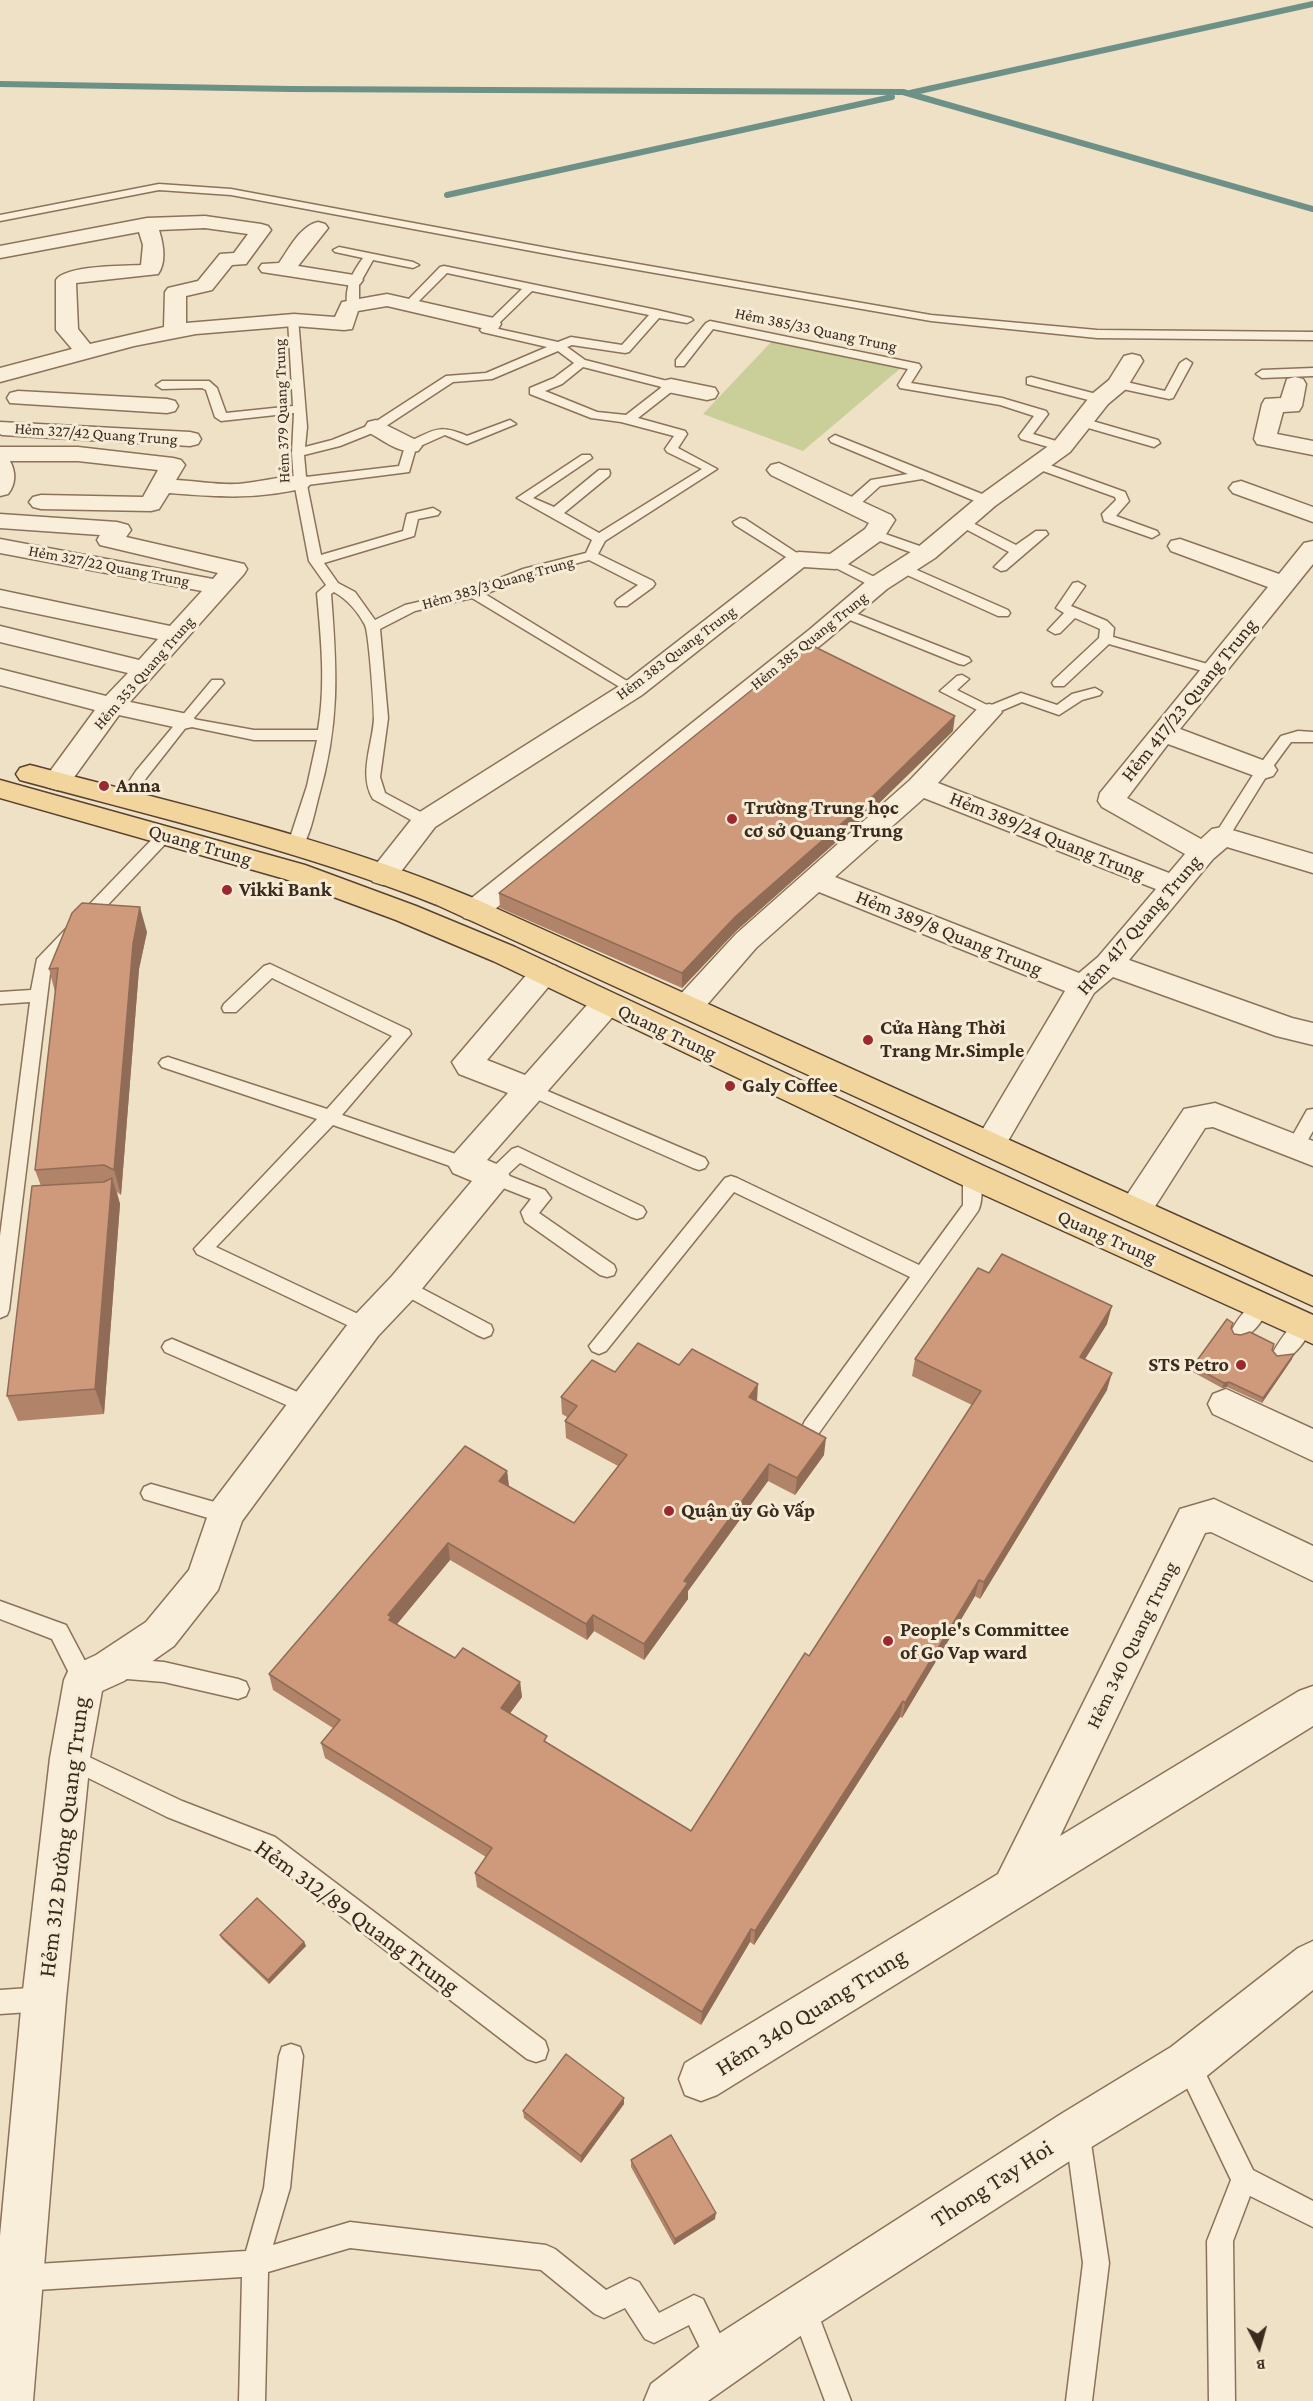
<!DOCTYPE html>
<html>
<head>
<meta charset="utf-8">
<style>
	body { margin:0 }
	#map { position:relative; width:1313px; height:2401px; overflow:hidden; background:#efe1c5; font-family:"Crimson Pro",serif }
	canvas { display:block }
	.north { position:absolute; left:1229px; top:2317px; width:60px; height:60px; -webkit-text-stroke:4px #f6ebd5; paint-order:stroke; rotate:174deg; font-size:16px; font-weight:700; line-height:24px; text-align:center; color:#3a2b1f }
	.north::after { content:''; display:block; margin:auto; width:21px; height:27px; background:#3a2b1f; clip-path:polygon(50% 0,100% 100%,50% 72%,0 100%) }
</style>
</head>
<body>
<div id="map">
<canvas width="1313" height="2401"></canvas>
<div class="north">B</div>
</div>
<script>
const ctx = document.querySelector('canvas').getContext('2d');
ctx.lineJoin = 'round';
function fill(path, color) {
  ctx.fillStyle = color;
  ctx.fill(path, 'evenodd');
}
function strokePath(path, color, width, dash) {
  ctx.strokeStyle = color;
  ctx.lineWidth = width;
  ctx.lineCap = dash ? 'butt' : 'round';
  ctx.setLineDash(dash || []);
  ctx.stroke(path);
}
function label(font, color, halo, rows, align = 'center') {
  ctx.font = font + ' "Crimson Pro",serif';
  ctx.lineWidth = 6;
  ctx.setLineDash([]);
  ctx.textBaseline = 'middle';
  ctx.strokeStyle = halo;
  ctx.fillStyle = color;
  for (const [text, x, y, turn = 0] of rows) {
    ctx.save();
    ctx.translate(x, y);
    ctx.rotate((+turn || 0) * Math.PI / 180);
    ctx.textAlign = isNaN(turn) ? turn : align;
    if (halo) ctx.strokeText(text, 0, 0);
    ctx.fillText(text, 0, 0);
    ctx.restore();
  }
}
fill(new Path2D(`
	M774 339 902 367 803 451 703 414Z`), '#cace99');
strokePath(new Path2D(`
	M0 84 290 89 903 92 1313 209
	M910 93 1313 4
	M447 195 892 97`), '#6d9187', 6);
const lane = new Path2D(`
	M159 184 231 189 569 252 931 315 1097 330 1313 332V340L1097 338 931 321 569 258 231 195 159 190 0 221V215Z
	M339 247 413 262 419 265 413 268 373 260 359 285V305L353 308 347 305C345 286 352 273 363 258L335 252 333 250Z
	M444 266 657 310 691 318 693 320 687 323 659 318 629 352 625 353 572 345 567 347 585 360 675 383V389L638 418 685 431 687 434 678 448 717 469 605 541 598 554 653 581 655 584 653 587 627 606H617L615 603 617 600 638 585 589 560 533 575 485 594 640 689 638 692H628L472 598 415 611 380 629 388 718 380 777 385 793 430 817 433 821 430 825H420L373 799C358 774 373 744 374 718 374 705 369 633 365 625 358 612 347 599 334 592L331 594C337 671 340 723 318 799 314 815 310 836 300 851L295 852 287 847 307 786 317 740H254L187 726 147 777 131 801H121L118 798 136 771 212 680H222L224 683 193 719 254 730H318C326 684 321 639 317 593L326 585 309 561 294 482 292 453 294 413 221 421 215 417 206 390 202 388 162 389 156 385 162 381H209L217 388 226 413 293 406 288 320 290 318H298L307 427 305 447 332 440 372 424 446 376 486 373 547 347 482 332 480 330 522 289 447 273 413 307H405V303L440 267ZM532 291 649 315 622 345 571 337 558 342 494 328ZM558 351 574 363 554 378 530 388V394L591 418 621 422 674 436 665 449 667 452 702 469 599 533 564 513 609 476 610 473 609 470H599L554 507 533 498 592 458 590 455H582L517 498 592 540 586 553 523 569 470 590 405 605 375 620 355 592 338 583 324 563 414 536 418 519 438 515 440 512 433 508 407 514 403 531 321 555 307 485 409 472 416 448 445 435 467 444 516 424 510 420 467 436C437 423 434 431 406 443L399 466 306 477 304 455 340 446 380 430 453 382 492 379ZM583 367 662 387 626 415 597 412 545 391 562 384Z
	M710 321 919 364 921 367 911 383 1002 398 1046 411 1048 414 1033 434 1066 444 1068 447 1062 451 1021 439 1019 436 1034 416 1000 405 900 388 898 385 908 369 713 329 684 366H676V360L706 323Z
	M1186 359 1192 363 1173 398 1169 399 1118 388 1112 384 1118 380 1165 391 1180 363Z
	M1313 368V376L1262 378 1256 374 1262 370Z
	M1031 377 1104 396 1106 399 1100 403 1027 384V378Z
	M1082 418 1158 440 1160 443 1154 447 1078 425 1076 422Z
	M835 435 992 498 993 501 987 505 982 504 922 479 880 486 857 507H847L846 504 847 501 871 480 908 474 831 442 829 439Z
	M1036 460 1125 492 1129 501 1116 516 1157 531 1159 534 1152 538 1104 521 1102 514 1116 500 1115 497 1032 467 1030 464Z
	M961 517 1016 545 1036 531H1046L1048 534 1006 570 1001 571 994 567 1009 552 956 524 954 521Z
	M740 518 745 519 806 559 799 563 794 562 735 525 733 522Z
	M874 530 931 550 933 553 931 556H921L869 537 867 534 869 531Z
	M835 558 883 581 885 584 878 588 873 587 830 565 828 562Z
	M901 563 1008 610 1010 613 1008 616H998L896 570 894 567Z
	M1078 582 1085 586 1071 606 1107 621 1114 628 1113 637 1218 667 1220 670 1213 674 1109 644 1064 686H1054L1052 683 1054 680 1099 638 1100 629 1075 618 1060 633 1055 634 1048 630 1064 613 1056 608 1073 583Z
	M845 609 969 658 971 661 964 665 959 664 840 616 838 613 840 610Z
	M962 675 969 679 957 690 989 706 1021 693 1057 705 1072 694 1095 688 1102 692 1100 695 1082 700 1059 715 1022 702 989 716 940 691 957 676Z
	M1298 731 1313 732V742H1291L1269 772 1227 840H1217L1214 836 1258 767 1281 736Z
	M165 830 170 831 173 835 170 839 51 965 9 1310 7 1315 0 1318V1236L30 1002 0 1004V992L31 990 37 959 160 831Z
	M270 964 409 1030 411 1034 342 1115 470 1159 473 1164 470 1169 464 1171 333 1125 216 1247 373 1321 375 1326 373 1331 366 1334 197 1254 194 1249 317 1119 162 1067 159 1063 162 1059 168 1057 174 1059 327 1109 392 1036 272 978 236 1012H224L222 1008 224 1004 264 966Z
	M531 1084 705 1158 708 1163 705 1168 699 1170 693 1168 525 1094 522 1090 525 1086Z
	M1313 1109V1131L1301 1152 1295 1154 1289 1152 1286 1147 1289 1142 1307 1110Z
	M518 1147 643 1207 646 1212 643 1217 637 1219 631 1217 520 1163 507 1175 545 1190 551 1198 539 1213 614 1265 616 1270 614 1275 607 1277 600 1275 525 1222 521 1212 531 1199 488 1182 485 1177 488 1172 512 1149Z
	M972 1168 978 1170C983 1179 983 1202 978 1211L819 1433 812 1435 805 1433 802 1427 805 1421 910 1277 734 1192 606 1351 599 1354 592 1351 589 1346 725 1178 731 1176 737 1178 919 1265 963 1205V1175L966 1170Z
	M404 1279 491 1325 493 1330 491 1335 484 1338 477 1335 397 1291 395 1286 397 1281Z
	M1261 1299 1268 1301 1270 1306C1264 1319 1249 1343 1233 1337L1231 1332C1236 1321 1249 1303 1261 1299Z
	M1304 1317 1311 1320 1313 1324C1308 1338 1291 1365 1275 1359L1272 1354C1279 1342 1291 1322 1304 1317Z
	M172 1339 314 1399 317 1405 314 1411 307 1413 300 1411 165 1352 162 1347 165 1342Z
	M151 1484 225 1505 232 1508 235 1514 232 1520 225 1523 144 1499 141 1493 144 1487Z
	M0 1601 66 1625 95 1680 92 1687 84 1690 76 1687 52 1639 0 1619Z
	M115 1658 164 1662 238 1679 246 1682 249 1689 246 1696 238 1699 164 1682 115 1678 107 1675 104 1668 107 1661Z
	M70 1748 182 1801 275 1837 545 2041 548 2050 545 2059 536 2062 527 2059 259 1853 167 1817 62 1765 59 1758 62 1751Z
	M44 1987 52 1991 56 1999 52 2007 44 2011 0 2014V1990Z
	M291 2044 300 2047 303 2056 290 2188 273 2245 350 2222 546 2245 555 2249 606 2290 630 2278 639 2282 659 2313 694 2295 703 2299 733 2361 729 2370 720 2374 711 2370 689 2325 654 2343 645 2339 625 2308 604 2318 595 2314 541 2270 350 2248 268 2272 265 2401H239L242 2277 21 2291 12 2287 8 2278 12 2269 21 2265 246 2251 264 2188 279 2056 282 2047Z
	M1187 2051 1196 2054 1253 2170 1313 2201V2227L1250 2196 1233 2241 1235 2401H1209L1207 2241 1231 2180 1175 2063 1178 2054Z
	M1077 2118 1086 2121 1089 2130 1109 2263 1092 2401H1066L1083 2263 1065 2130 1068 2121Z
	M803 2294 812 2298 851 2401H825L790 2307 794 2298Z`);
const street = new Path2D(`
	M205 216 261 224 268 226 271 230 246 264 232 265 212 290 186 296V323L294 314 335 317 342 302 387 294 498 319 501 324 498 329 490 330 387 306 358 311 352 329 344 330 294 326 196 334 134 346 0 382V368L72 349 56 330V280C66 265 123 266 141 265L143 245 139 232 0 258V246L147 218ZM205 228 248 234 234 253 220 254 198 281 168 288 165 292 164 327 90 344 78 329 76 283 158 274C167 262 163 243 159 230Z
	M318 222 325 224 328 228 298 266 360 276 363 280 360 284 353 286 262 272 259 268 262 264 279 263C289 249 300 226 318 222Z
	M1132 354 1140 356 1143 361 1126 389 1108 404 1070 452 995 506 935 558 887 589 827 640 484 918 474 921 464 918 459 911 464 904 809 630 869 579 917 548 979 496 1054 442 1092 394 1109 380 1124 356Z
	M1295 377 1303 379 1306 384 1302 406 1299 411 1283 412 1277 434 1313 441V455L1257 444 1254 439 1262 404 1265 399 1281 398 1287 379Z
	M671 379 715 388 718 393 715 398 707 400 663 391 660 386 663 381Z
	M18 391 167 399 175 401 178 406 175 411 167 413 10 403 7 398 10 393Z
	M376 420 418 441 422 446 418 451C400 455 383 440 368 432L365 427 368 422Z
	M0 422 190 432 198 434 201 439 198 444 190 446 2 435 0 434Z
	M0 447H78L173 458 181 460 185 465 176 480C197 481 218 485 238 484 258 483 291 473 308 477L312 482 308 487C258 500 220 497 169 493L159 509 151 511 41 509 33 507 29 502 33 497 41 495 143 497 158 470 78 461H10C16 472 16 484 8 494L0 496Z
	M779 463 891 515 895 520 883 539 844 567 835 569 804 567 642 695 435 827 393 882 383 885 373 882 369 875 373 868 415 815 624 683 790 554 799 552 830 554 865 529 869 523 771 475 767 470 771 465Z
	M1241 481 1313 507V522L1233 493 1229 488 1233 483Z
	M0 514 117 522 128 525 131 530 126 537 244 564 247 569 244 574 130 702 192 715 196 721 192 727 183 729 119 715 67 787 57 790 47 787 43 781 95 710 0 685V669L106 696 128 673 0 642V626L139 660 158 639 0 606V590L170 626 202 591 0 553V539L213 579 218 573 100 545 97 540 100 535 0 528Z
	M1180 539 1279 574 1304 543 1313 541V564L1180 729 1273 764 1277 770 1273 776 1263 779 1168 744 1127 798 1201 839 1212 829 1222 827 1313 854V873L1227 847 1213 859 1129 960 1292 1018 1313 1023V1045L1276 1036 1113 977 1094 993 1001 1153 990 1156 979 1153 974 1144 1065 991 819 892 756 948 699 1014 688 1017 677 1014 673 1006 677 998 736 934 910 780 980 706 989 704 998 706 1002 712 938 783 1169 873 1185 854 1102 807 1098 801 1100 793 1268 587 1171 551 1168 546 1171 541ZM924 798 1156 889 1098 957 1079 973 835 877Z
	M545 963 556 966 560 973 487 1060 525 1075 595 996 606 993 617 996 621 1004 617 1012 487 1160 506 1168 510 1177 506 1186 416 1296 378 1336 242 1521 218 1590 174 1646 124 1681 102 1691 90 1758 66 1999 33 2401H0V2236L22 1999 50 1758 64 1680 70 1667 96 1655 146 1622 189 1570 212 1503 354 1316 392 1276 472 1181 453 1173 448 1164 453 1155 508 1093 459 1074 452 1062 534 966Z
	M1215 1103 1313 1141V1166L1213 1127 1205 1128 1147 1219 1135 1223 1123 1219 1118 1210 1123 1201 1184 1109Z
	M1226 1389 1313 1429V1461L1213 1414 1208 1404 1213 1394Z
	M1214 1499 1313 1546V1581L1211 1532 1205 1533 1060 1836 1299 1691 1313 1686V1726L717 2095 701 2101 685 2095 679 2079 685 2063 998 1874 1180 1509Z
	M1313 1941V1990L1203 2079 1093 2146 819 2323 708 2401H644L651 2384 703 2344 1061 2114 1171 2047 1298 1948Z`);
const primary = new Path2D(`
	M30 765C178 804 330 838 471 897L1313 1277V1306L437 905C302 851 160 818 20 780L16 774 20 768Z
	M0 780 305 865 416 906 515 947 984 1166 1313 1315V1344L960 1184 493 961 396 920 285 879 0 798Z`);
strokePath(lane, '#8b725b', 3);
strokePath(street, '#8b725b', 3);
strokePath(primary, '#58412f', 3);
fill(lane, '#f9eed9');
fill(street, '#f9eed9');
fill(primary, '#f2d49d');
fill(new Path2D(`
	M953 731 871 811 735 932 682 988 500 908 499 893Z
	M147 932 139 969 121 1195 117 1192 120 1204 104 1414 18 1421 7 1396 41 1186 35 1170 55 992 49 969Z
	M1107 1324 1085 1359 1107 1390 980 1599 975 1596 902 1718 900 1717 754 1945 750 1942 701 2025 477 1887 475 1873 486 1857 325 1758 321 1743 333 1728 273 1690 269 1674 507 1471 509 1487 574 1523 618 1466 566 1438 565 1421 567 1417 562 1414 561 1397 615 1372 679 1365 757 1401 824 1455 795 1495 768 1481 688 1591V1599L644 1660 594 1631 587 1640 450 1560 397 1624 455 1658 520 1682 522 1697 510 1713 548 1743 691 1831 809 1656 972 1405 912 1376 915 1359Z
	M1231 1328 1234 1334 1272 1350 1277 1356 1292 1359 1262 1403 1227 1387 1222 1388 1191 1371 1193 1366Z
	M220 1935 304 1942 306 1946 269 1984 222 1939Z
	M624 2104 581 2163 524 2118 523 2111Z
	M631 2160 715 2219 674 2245 631 2167Z`), '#b1846a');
fill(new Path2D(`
	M955 716 953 731 871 811 735 932 682 988V973L735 917Z
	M140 907 147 932 139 969 121 1195 114 1170 133 944Z
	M112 1178 120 1204 104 1414 95 1389Z
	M1112 1306 1107 1324 1075 1375 1080 1357Z
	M1294 1354 1292 1359 1262 1403 1263 1398Z
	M1112 1373 1107 1390 980 1599 984 1582Z
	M1229 1382 1227 1387 1222 1388 1224 1383Z
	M758 1384 757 1401 749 1397Z
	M826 1438 824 1455 795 1495 797 1478Z
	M769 1464 768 1481 688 1591V1599L644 1660V1644L684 1581Z
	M507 1471 509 1487 499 1481Z
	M448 1543 450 1560 393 1629 394 1633 388 1615Z
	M979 1580 975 1596 902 1718 905 1703Z
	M593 1615 594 1631 587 1640 586 1624Z
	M520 1682 522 1697 503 1723 501 1708Z
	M903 1701 900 1717 754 1945 755 1931Z
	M751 1929 750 1942 701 2025 702 2012Z
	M304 1942 306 1946 269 1984 268 1980Z
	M624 2098V2104L581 2163V2156Z
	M716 2213 715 2219 674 2245 675 2239Z`), '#906c56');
const building = new Path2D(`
	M809 644 955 716 873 796 735 917 682 973 499 893Z
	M82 903 140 907 133 944 114 1170 104 1165 35 1170 58 968 49 969 72 913Z
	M112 1178 95 1389 7 1396 32 1186 104 1182Z
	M1002 1254 1112 1306 1080 1357 1112 1373 984 1582 979 1580 905 1703 903 1701 755 1931 751 1929 702 2012 475 1873 492 1848 321 1743 340 1720 269 1674 465 1446 507 1471 499 1481 574 1523 627 1455 565 1421 577 1406 561 1397 592 1360 615 1372 638 1343 679 1365 692 1349 758 1384 749 1397 826 1438 797 1478 769 1464 684 1581 688 1583 644 1644 593 1615 586 1624 448 1543 388 1615 391 1617 389 1620 455 1658 463 1648 520 1682 501 1708 547 1736 544 1741 691 1831 805 1653 809 1656 981 1391 915 1359 978 1268 989 1273Z
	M1227 1319 1233 1323 1231 1328 1234 1334 1241 1335 1250 1332 1274 1344 1272 1350 1277 1356 1294 1354 1263 1398 1229 1382 1224 1383 1193 1366Z
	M257 1898 304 1942 268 1980 220 1935Z
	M566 2054 624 2098 581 2156 523 2111Z
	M671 2135 716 2213 675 2239 631 2160Z`);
fill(building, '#ce9a7b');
strokePath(building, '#906c56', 1.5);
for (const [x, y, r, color] of [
	[104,786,6,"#9b2a30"],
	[732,819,6,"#9b2a30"],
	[227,890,6,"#9b2a30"],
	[868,1040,6,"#9b2a30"],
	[730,1086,6,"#9b2a30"],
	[1241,1365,6,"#9b2a30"],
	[669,1511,6,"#9b2a30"],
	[888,1641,6,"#9b2a30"]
]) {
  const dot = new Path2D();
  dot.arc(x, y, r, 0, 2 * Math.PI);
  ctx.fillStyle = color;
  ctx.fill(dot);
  strokePath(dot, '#f6ebd5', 2);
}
label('16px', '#3a2b1f', '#f6ebd5', [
	["Hẻm 385/33 Quang Trung",816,330,12],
	["Hẻm 379 Quang Trung",282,411,-92],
	["Hẻm 327/42 Quang Trung",96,434,4],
	["Hẻm 327/22 Quang Trung",109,566,11],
	["Hẻm 383/3 Quang Trung",498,583,-16],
	["Hẻm 385 Quang Trung",809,641,-39],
	["Hẻm 383 Quang Trung",676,653,-37],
	["Hẻm 353 Quang Trung",144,673,-49]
]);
label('20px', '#3a2b1f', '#f6ebd5', [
	["Hẻm 417/23 Quang Trung",1189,700,-51],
	["Hẻm 389/24 Quang Trung",1047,836,22],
	["Quang Trung",200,845,16],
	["Hẻm 417 Quang Trung",1139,925,-49],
	["Hẻm 389/8 Quang Trung",949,933,22],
	["Quang Trung",667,1032,25],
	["Quang Trung",1107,1237,24],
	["Hẻm 340 Quang Trung",1132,1645,-64]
]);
label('bold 20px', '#3a2b1f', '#f6ebd5', [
	["Anna",116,786],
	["Trường Trung học",744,808],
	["cơ sở Quang Trung",744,831],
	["Vikki Bank",239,890],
	["Cửa Hàng Thời",880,1028],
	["Trang Mr.Simple",880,1051],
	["Galy Coffee",742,1086],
	["STS Petro",1229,1365,"right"],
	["Quận ủy Gò Vấp",681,1511],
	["People's Committee",900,1630],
	["of Go Vap ward",900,1653]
], 'left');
label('24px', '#3a2b1f', '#f6ebd5', [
	["Hẻm 312 Đường Quang Trung",64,1837,-83],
	["Hẻm 312/89 Quang Trung",357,1917,36],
	["Hẻm 340 Quang Trung",811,2012,-32],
	["Thong Tay Hoi",992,2184,-33]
]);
</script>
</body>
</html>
